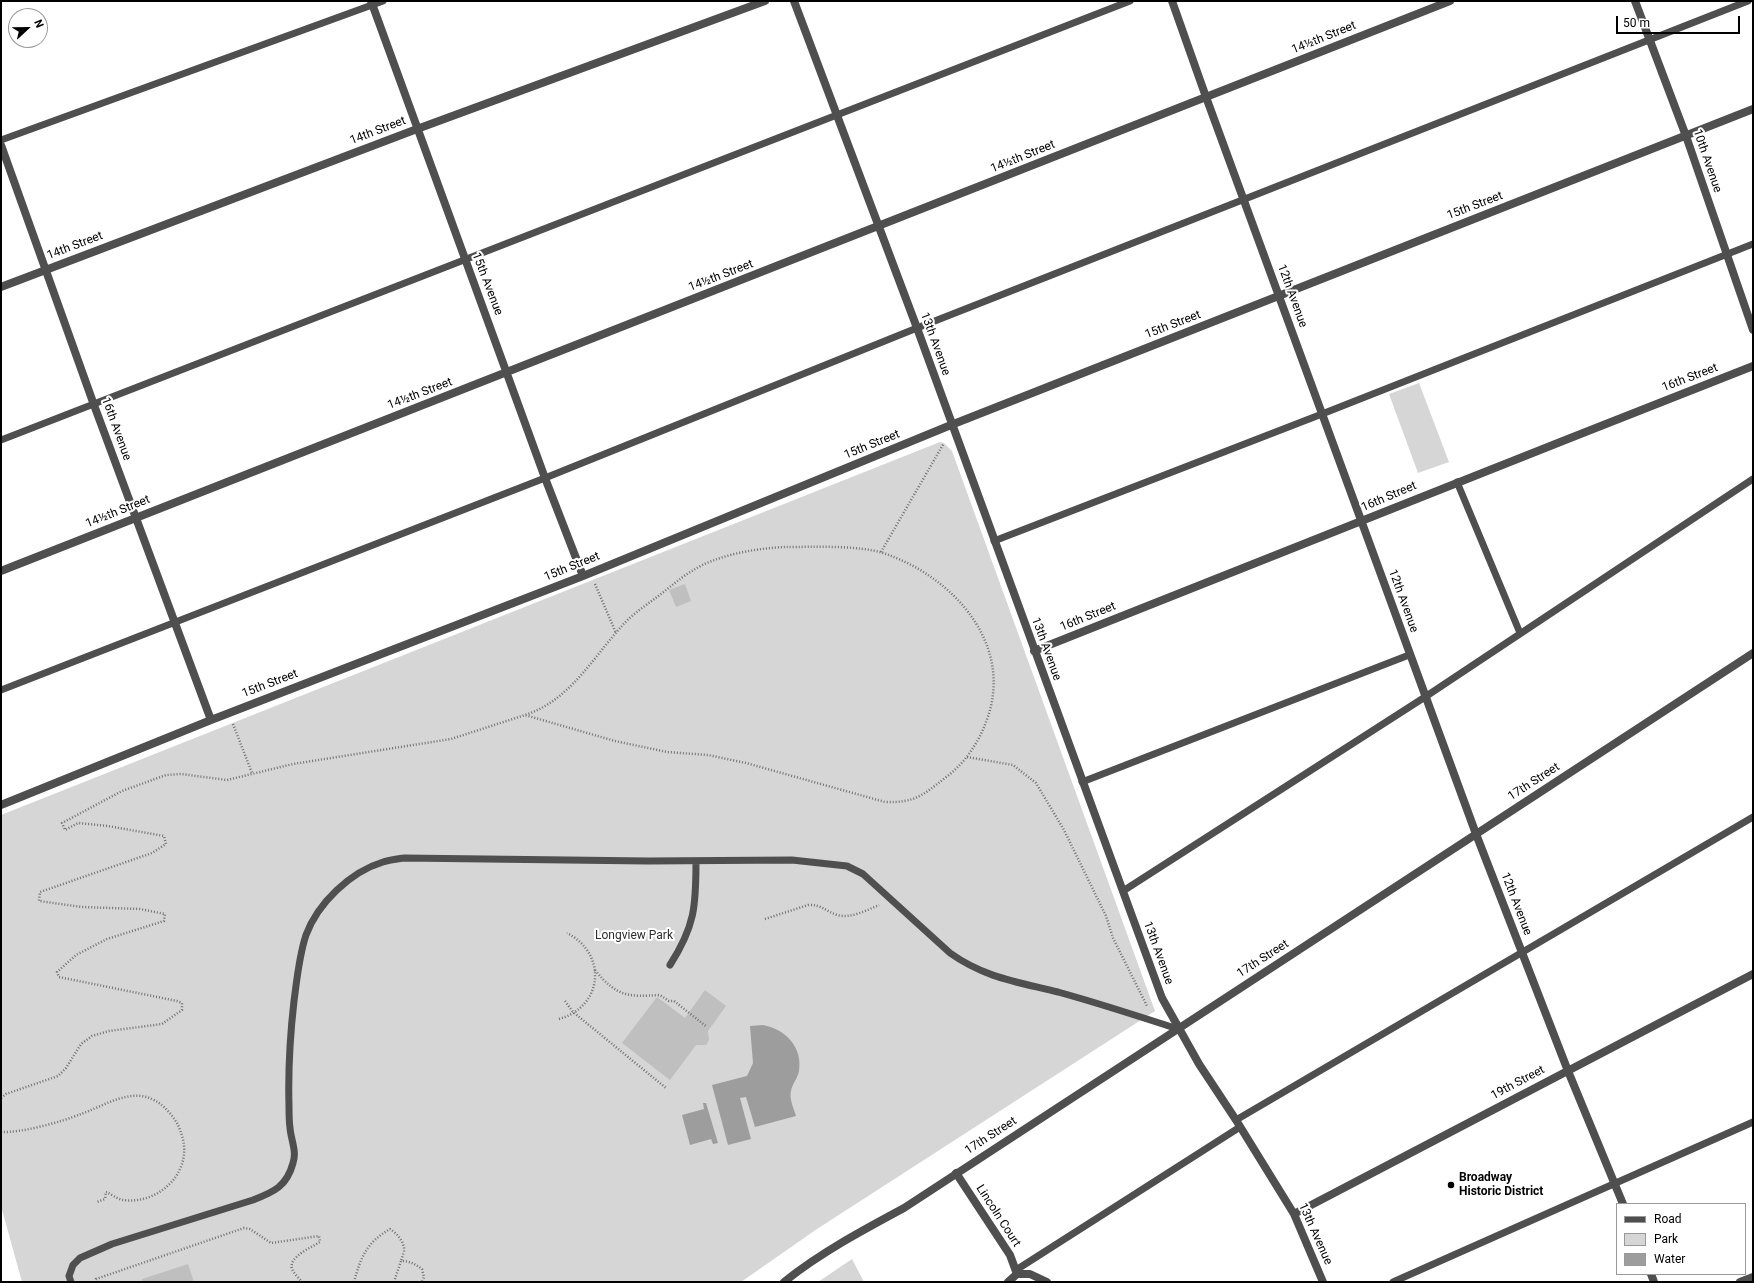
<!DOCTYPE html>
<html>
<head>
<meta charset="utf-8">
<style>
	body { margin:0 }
	#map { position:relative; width:1754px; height:1283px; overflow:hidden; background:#fff; font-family:Roboto,sans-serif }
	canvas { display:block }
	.frame { position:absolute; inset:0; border:2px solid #000; pointer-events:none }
	.legend { position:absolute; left:1616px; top:1203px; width:130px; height:72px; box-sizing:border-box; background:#fff; border:1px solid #999; margin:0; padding:5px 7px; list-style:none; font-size:12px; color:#000 }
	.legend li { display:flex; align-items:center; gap:8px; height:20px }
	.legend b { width:20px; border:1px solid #999 }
	.north { position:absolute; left:8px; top:8px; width:40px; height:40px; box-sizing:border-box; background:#fff; border:1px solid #999; border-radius:50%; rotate:68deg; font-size:11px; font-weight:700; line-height:16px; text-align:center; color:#000 }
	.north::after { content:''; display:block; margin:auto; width:14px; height:18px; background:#000; clip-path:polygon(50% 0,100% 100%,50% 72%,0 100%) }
	.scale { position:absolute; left:1616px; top:16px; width:124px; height:18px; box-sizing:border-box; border:2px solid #000; border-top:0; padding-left:5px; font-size:12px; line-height:14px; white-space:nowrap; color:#000; -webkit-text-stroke:3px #fff; paint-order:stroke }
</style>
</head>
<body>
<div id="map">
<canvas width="1754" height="1283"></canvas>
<div class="frame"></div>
<ul class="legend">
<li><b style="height:5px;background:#4f4f4f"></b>Road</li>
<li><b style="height:11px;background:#d6d6d6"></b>Park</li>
<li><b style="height:11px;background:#9d9d9d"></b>Water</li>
</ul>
<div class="north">N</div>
<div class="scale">50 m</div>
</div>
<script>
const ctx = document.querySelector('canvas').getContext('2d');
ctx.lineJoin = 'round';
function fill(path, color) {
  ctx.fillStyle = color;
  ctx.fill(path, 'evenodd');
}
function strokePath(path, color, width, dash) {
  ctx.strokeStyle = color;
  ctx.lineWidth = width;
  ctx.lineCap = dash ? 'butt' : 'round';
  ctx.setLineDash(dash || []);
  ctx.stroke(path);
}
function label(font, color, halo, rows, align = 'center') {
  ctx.font = font + ' Roboto,sans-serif';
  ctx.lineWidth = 4;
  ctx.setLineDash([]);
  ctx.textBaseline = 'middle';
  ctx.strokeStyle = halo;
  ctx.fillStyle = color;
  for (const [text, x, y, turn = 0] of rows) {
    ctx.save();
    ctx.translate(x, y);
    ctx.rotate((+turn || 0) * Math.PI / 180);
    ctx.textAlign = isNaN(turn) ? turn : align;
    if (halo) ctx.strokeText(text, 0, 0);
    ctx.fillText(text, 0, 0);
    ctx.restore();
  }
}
fill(new Path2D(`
	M1419 383 1449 462 1418 473 1389 394Z
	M940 442 944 443 952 451 1155 1011 817 1229 741 1282H22L1 1206V815Z
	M852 1259 864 1282H818Z`), '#d6d6d6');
fill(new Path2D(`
	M763 1025C785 1029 803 1047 799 1071 798 1078 792 1084 791 1091 789 1099 794 1109 796 1116L755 1127 746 1097 740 1098 751 1139 728 1145 712 1085 747 1076 753 1063 750 1026Z
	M703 1103H706L718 1143 713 1144 711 1139 690 1145 682 1115 704 1109Z`), '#9d9d9d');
fill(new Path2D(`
	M685 584 691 601 676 607 669 590Z
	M705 990 726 1006 708 1031 709 1040 706 1045H696L670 1080 622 1043 657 997 685 1018Z
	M188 1264 194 1282H142V1279Z`), '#bfbfbf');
strokePath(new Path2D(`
	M881 552 944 443
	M595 584 616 633
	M233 724 252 773
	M967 757 1013 765 1036 783 1064 830 1106 916 1113 938 1147 1006
	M765 919 808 905C820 904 826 911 837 915 851 919 867 910 879 905
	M595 970C617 997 628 997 660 995L669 1001H674L707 1027
	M565 1001 573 1012 666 1088
	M559 1019C603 1007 608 954 567 933
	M1 1098 6 1094 58 1076 66 1068 81 1044 92 1036 109 1031 162 1024 182 1010V1003L177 1001 59 977 57 972 76 955 107 939 164 921 165 914 140 909 82 907 39 901 40 892 152 853 166 844 164 836 108 826 78 823 65 830 62 823 122 791 166 775 181 774 227 780 293 764 451 739 525 715C569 701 592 659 621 627 631 615 645 606 657 597 669 588 680 578 692 571 716 555 757 548 786 547 813 547 858 545 883 553 953 576 1016 645 986 722 978 744 964 764 945 778 923 795 915 803 885 802L746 763 708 755 667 752 615 741 525 715
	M1 1132C22 1133 61 1122 81 1114 109 1104 138 1082 165 1108 170 1113 175 1119 178 1125 182 1134 185 1144 184 1154 181 1184 151 1204 123 1200 117 1199 111 1194 106 1192L105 1199 97 1202
	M97 1282 96 1279 244 1228 250 1229 271 1243 319 1236 320 1242C312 1247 288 1257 292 1269 294 1274 299 1278 302 1282
	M354 1282C361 1257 366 1243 390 1229 397 1233 405 1243 404 1251 403 1255 402 1258 401 1261
	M394 1282 401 1261C410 1261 415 1264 422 1269L424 1277 422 1282`), '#717171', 2.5, [1, 2]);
strokePath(new Path2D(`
	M1 140 383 1
	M1 440 1130 1
	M1457 482 1520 633
	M994 541 1322 414 1753 244
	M1 690 545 478 917 328 1748 1
	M1082 782 1409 655
	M1123 891 1425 697 1753 479
	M670 965C695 926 696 906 696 861
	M1236 1120 1753 817
	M1016 1270 1240 1127
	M71 1282 69 1276 73 1265 80 1258 112 1244 253 1200C274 1192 287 1186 293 1163 297 1151 291 1140 290 1128 289 1121 289 1113 289 1106 288 1071 290 1036 294 1001 297 979 299 956 306 935 318 903 350 872 383 862 389 860 397 859 404 858L648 861 792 860 847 866 863 874 950 953C985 978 1018 982 1058 992 1098 1003 1138 1016 1178 1029
	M1393 1282 1753 1122`), '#4f4f4f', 7);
strokePath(new Path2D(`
	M371 1 545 478 583 576
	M794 1 917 328 1162 998 1199 1064 1236 1120 1294 1214 1323 1282
	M1172 1 1206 97 1476 834 1568 1071 1623 1204
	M1635 1 1686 136 1753 330
	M1 145 94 405 211 720
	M1 287 417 129 765 1
	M1 571 1450 1
	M1034 651C1274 556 1513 460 1753 366
	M1 805 211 720 583 576 951 425 1753 109
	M956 1173 1010 1255 1017 1274
	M1294 1214 1753 974
	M1651 1274 1654 1282
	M1008 1282 1017 1274H1030L1047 1282`), '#4f4f4f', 8);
strokePath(new Path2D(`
	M784 1282C820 1253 863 1230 904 1208L1753 653
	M1740 1282 1753 1277`), '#4f4f4f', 8);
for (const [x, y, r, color] of [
	[1451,1185,4,"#000"]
]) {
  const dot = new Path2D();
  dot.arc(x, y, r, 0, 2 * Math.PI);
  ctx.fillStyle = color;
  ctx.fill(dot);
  strokePath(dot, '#fff', 1.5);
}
label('12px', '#000', '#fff', [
	["14½th Street",1324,38,-22],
	["14th Street",378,131,-21],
	["14½th Street",1023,157,-22],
	["10th Avenue",1707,161,71],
	["15th Street",1475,206,-21],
	["14th Street",75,246,-21],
	["14½th Street",721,276,-21],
	["15th Avenue",487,284,69],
	["12th Avenue",1292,296,70],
	["15th Street",1173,325,-21],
	["13th Avenue",935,344,70],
	["16th Street",1690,378,-21],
	["14½th Street",420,394,-21],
	["16th Avenue",116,429,70],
	["15th Street",872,445,-22],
	["16th Street",1389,497,-23],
	["14½th Street",118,512,-22],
	["15th Street",572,567,-22],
	["12th Avenue",1403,601,70],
	["16th Street",1088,617,-22],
	["13th Avenue",1046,649,70],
	["15th Street",270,684,-21],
	["17th Street",1534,782,-33],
	["12th Avenue",1516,904,69],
	["13th Avenue",1158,953,70],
	["17th Street",1263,959,-33],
	["19th Street",1518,1083,-28],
	["17th Street",991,1136,-33],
	["Lincoln Court",998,1216,57],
	["13th Avenue",1315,1234,66]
]);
label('12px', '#2d2d2d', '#fff', [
	["Longview Park",634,936]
]);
label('bold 12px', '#000', '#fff', [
	["Broadway",1459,1178],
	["Historic District",1459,1192]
], 'left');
</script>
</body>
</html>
